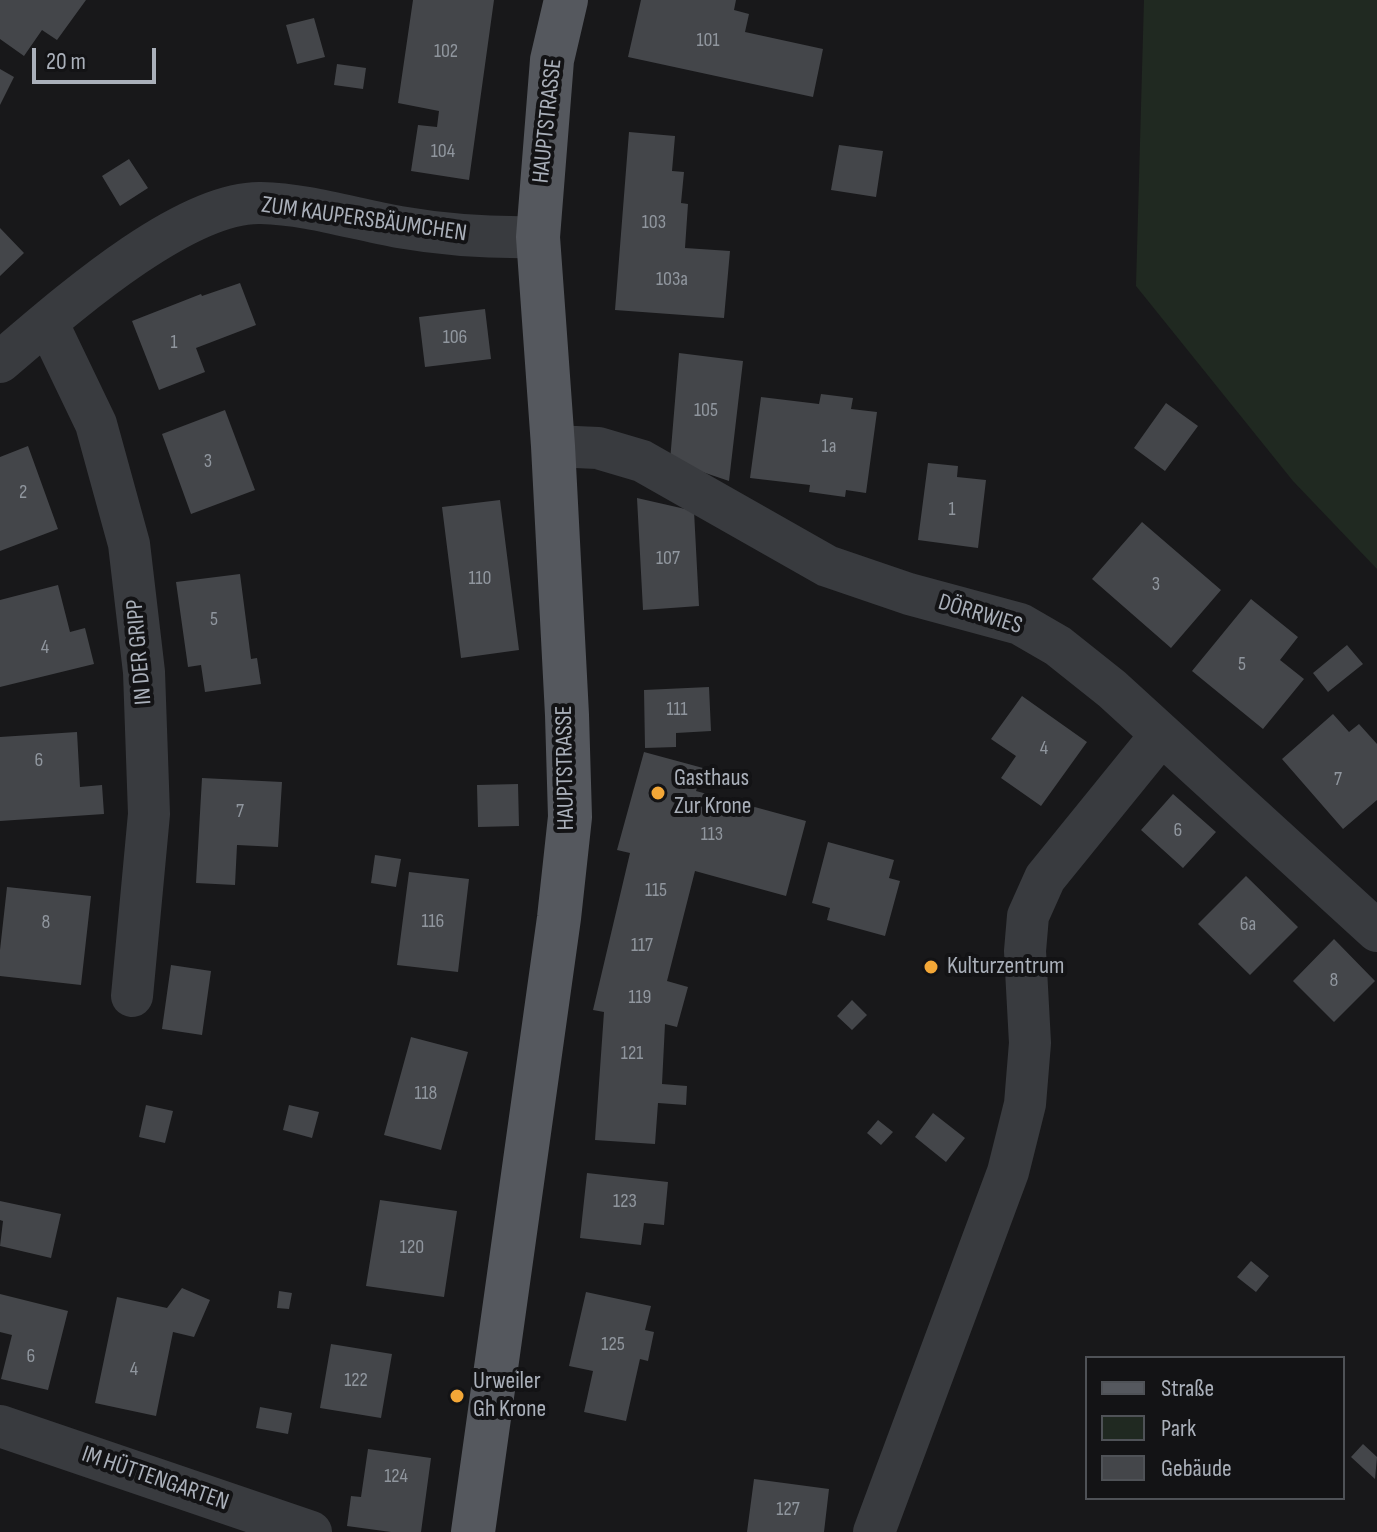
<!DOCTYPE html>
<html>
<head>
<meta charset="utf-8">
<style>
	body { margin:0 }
	#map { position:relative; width:1377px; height:1532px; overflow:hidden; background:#18181a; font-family:"Sofia Sans Condensed",sans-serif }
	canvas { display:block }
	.legend { position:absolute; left:1085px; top:1356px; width:260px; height:144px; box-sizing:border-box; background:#131315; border:2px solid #4f5257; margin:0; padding:10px 14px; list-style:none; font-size:24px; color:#aab0ba }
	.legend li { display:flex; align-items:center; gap:16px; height:40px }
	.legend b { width:40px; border:2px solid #4f5257 }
	.scale { position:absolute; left:32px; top:48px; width:124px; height:36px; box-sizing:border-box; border:4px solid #aab0ba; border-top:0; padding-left:10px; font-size:24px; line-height:28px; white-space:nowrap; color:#aab0ba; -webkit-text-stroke:6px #131315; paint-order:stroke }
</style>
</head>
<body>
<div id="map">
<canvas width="1377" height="1532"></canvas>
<ul class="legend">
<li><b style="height:10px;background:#55585e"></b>Straße</li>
<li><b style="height:22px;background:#202921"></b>Park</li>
<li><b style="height:22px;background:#44464a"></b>Gebäude</li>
</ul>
<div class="scale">20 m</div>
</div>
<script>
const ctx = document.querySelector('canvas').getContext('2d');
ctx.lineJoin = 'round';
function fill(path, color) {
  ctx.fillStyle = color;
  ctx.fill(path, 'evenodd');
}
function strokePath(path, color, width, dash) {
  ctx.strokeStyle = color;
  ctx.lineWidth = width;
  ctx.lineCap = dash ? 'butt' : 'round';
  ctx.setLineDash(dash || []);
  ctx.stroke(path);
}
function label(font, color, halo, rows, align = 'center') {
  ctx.font = font + ' "Sofia Sans Condensed",sans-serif';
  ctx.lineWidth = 8;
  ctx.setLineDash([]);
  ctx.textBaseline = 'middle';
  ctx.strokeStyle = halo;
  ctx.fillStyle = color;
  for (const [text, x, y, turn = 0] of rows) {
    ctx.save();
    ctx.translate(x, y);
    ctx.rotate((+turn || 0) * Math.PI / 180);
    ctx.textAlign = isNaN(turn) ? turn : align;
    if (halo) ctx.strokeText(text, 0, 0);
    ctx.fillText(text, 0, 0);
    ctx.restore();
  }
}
fill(new Path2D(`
	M1144 0H1377V569L1293 481 1136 286Z`), '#202921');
fill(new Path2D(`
	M0 0H86L57 40 42 30 24 56 0 39Z
	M413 0H494L469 180 411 171 418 125 437 127 439 111 398 103Z
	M641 0H736L734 10 749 14 745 32 823 49 813 97 628 57Z
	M314 18 325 57 297 64 286 25Z
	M337 64 366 68 363 89 334 85Z
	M0 69 14 77 0 105Z
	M629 132 675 136 672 171 684 172 681 203 688 204 685 248 730 251 724 318 615 310Z
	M839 145 883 151 876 197 831 190Z
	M129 159 148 188 120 206 102 176Z
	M0 228 24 253 0 276Z
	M240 283 256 325 196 348 205 372 159 390 132 321 201 294 202 296Z
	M485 309 491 359 425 367 419 317Z
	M679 353 743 361 729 481 670 461Z
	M821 394 853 398 851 409 877 412 866 493 846 490 845 497 809 492 810 485 750 478 761 397 819 404Z
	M1166 403 1198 426 1165 471 1134 448Z
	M225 410 255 490 191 514 162 434Z
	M28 446 58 529 0 551V457Z
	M928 463 958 466 957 477 986 480 978 548 918 540Z
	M637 498 694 511 699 606 643 610Z
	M500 500 519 650 461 658 442 507Z
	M1142 522 1221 590 1171 648 1092 579Z
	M240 574 251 659 257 658 261 684 205 692 201 665 188 667 176 582Z
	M58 585 70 632 85 628 94 664 0 687V600Z
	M1251 599 1298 637 1280 660 1304 679 1263 729 1192 671Z
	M1347 645 1363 664 1328 692 1313 673Z
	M709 687 711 731 676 733V747L645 748 644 690Z
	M1022 696 1087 742 1041 806 1001 778 1016 756 991 739Z
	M1333 714 1349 732 1359 724 1377 744V800L1343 829 1282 759Z
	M77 732 80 787 102 785 104 814 0 821V737Z
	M644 752 703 768 696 791 806 821 786 896 695 871 667 981 688 987 677 1027 665 1024 662 1084 687 1086 686 1105 658 1103 655 1144 595 1140 604 1012 593 1010 630 853 617 850Z
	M202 778 282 782 278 847 237 845 235 885 196 883Z
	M518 784 519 826 478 827 477 785Z
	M1173 794 1216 832 1183 868 1141 830Z
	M828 842 894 860 889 878 900 881 885 936 827 920 830 908 812 903Z
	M375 855 401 859 396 887 371 883Z
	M409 872 469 879 458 972 397 965Z
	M1246 876 1298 927 1250 975 1198 924Z
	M7 887 91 896 81 985 0 976V950Z
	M1334 939 1375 981 1334 1022 1293 981Z
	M171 965 211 971 202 1035 162 1029Z
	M852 1000 867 1015 852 1030 837 1016Z
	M411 1037 468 1052 441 1150 384 1135Z
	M146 1105 173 1111 165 1143 139 1137Z
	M289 1105 319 1112 312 1138 283 1130Z
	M933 1113 965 1138 946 1162 915 1137Z
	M878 1120 893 1132 881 1145 867 1133Z
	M587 1173 668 1182 664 1225 644 1223 641 1245 580 1238Z
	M380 1200 457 1211 444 1297 366 1286Z
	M0 1201 61 1214 51 1258 0 1246 3 1221 0 1220Z
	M1251 1261 1269 1276 1256 1292 1237 1277Z
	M182 1288 210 1300 194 1337 173 1332 156 1416 95 1403 117 1297 167 1308Z
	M279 1291 292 1293 289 1309 277 1308Z
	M586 1292 651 1306 645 1330 654 1332 648 1361 640 1359 626 1421 584 1412 593 1371 569 1366Z
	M0 1294 68 1311 48 1390 1 1379 12 1335 0 1332Z
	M331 1344 392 1354 381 1418 320 1408Z
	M260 1407 292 1413 288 1434 256 1428Z
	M1363 1444 1377 1457 1375 1479 1351 1457Z
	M368 1449 431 1458 421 1532H391L347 1526 351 1496 361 1497Z
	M754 1479 829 1489 824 1532H747Z`), '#44464a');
strokePath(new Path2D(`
	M47 322 96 424 129 544 144 672 149 814 132 996
	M0 362C59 312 182 201 261 203 307 204 354 219 399 227 445 235 491 238 538 237
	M553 446 598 448 642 461 827 566 909 594 1020 624 1058 646 1112 689 1377 931
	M0 1426 311 1532
	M874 1532 1008 1172 1025 1104 1030 1043 1025 951 1028 916 1045 878 1161 735`), '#393b3f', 42);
strokePath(new Path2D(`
	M473 1532 559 918 570 817 567 715 553 446 538 237 552 60 566 0`), '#55585e', 44);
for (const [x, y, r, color] of [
	[658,793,8,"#f3a737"],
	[931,967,8,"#f3a737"],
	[457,1396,8,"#f3a737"]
]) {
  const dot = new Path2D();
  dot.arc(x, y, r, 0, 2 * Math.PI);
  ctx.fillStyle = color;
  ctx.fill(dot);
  strokePath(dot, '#131315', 3);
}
label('20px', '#90969e', null, [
	["101",708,41],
	["102",446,52],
	["104",443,152],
	["103",654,223],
	["103a",672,280],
	["106",455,338],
	["1",174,343],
	["105",706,411],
	["1a",829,447],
	["3",208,462],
	["2",23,493],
	["1",952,510],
	["107",668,559],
	["110",480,579],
	["3",1156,585],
	["5",214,620],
	["4",45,648],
	["5",1242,665],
	["111",677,710],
	["4",1044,749],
	["6",39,761],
	["7",1338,780],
	["7",240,812],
	["6",1178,831],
	["113",712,835],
	["115",656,891],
	["116",433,922],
	["8",46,923],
	["6a",1248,925],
	["117",642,946],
	["8",1334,981],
	["119",640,998],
	["121",632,1054],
	["118",426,1094],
	["123",625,1202],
	["120",412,1248],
	["125",613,1345],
	["6",31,1357],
	["4",134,1370],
	["122",356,1381],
	["124",396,1477],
	["127",788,1510]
]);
label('24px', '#aab0ba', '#131315', [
	["HAUPTSTRASSE",548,121,-84],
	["ZUM KAUPERSBÄUMCHEN",364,220,8],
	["DÖRRWIES",980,615,17],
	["IN DER GRIPP",140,652,-95],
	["HAUPTSTRASSE",566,768,-91],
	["IM HÜTTENGARTEN",155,1479,19]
]);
label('24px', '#aab0ba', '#131315', [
	["Gasthaus",674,779],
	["Zur Krone",674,807],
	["Kulturzentrum",947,967],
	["Urweiler",473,1382],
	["Gh Krone",473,1410]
], 'left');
</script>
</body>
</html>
